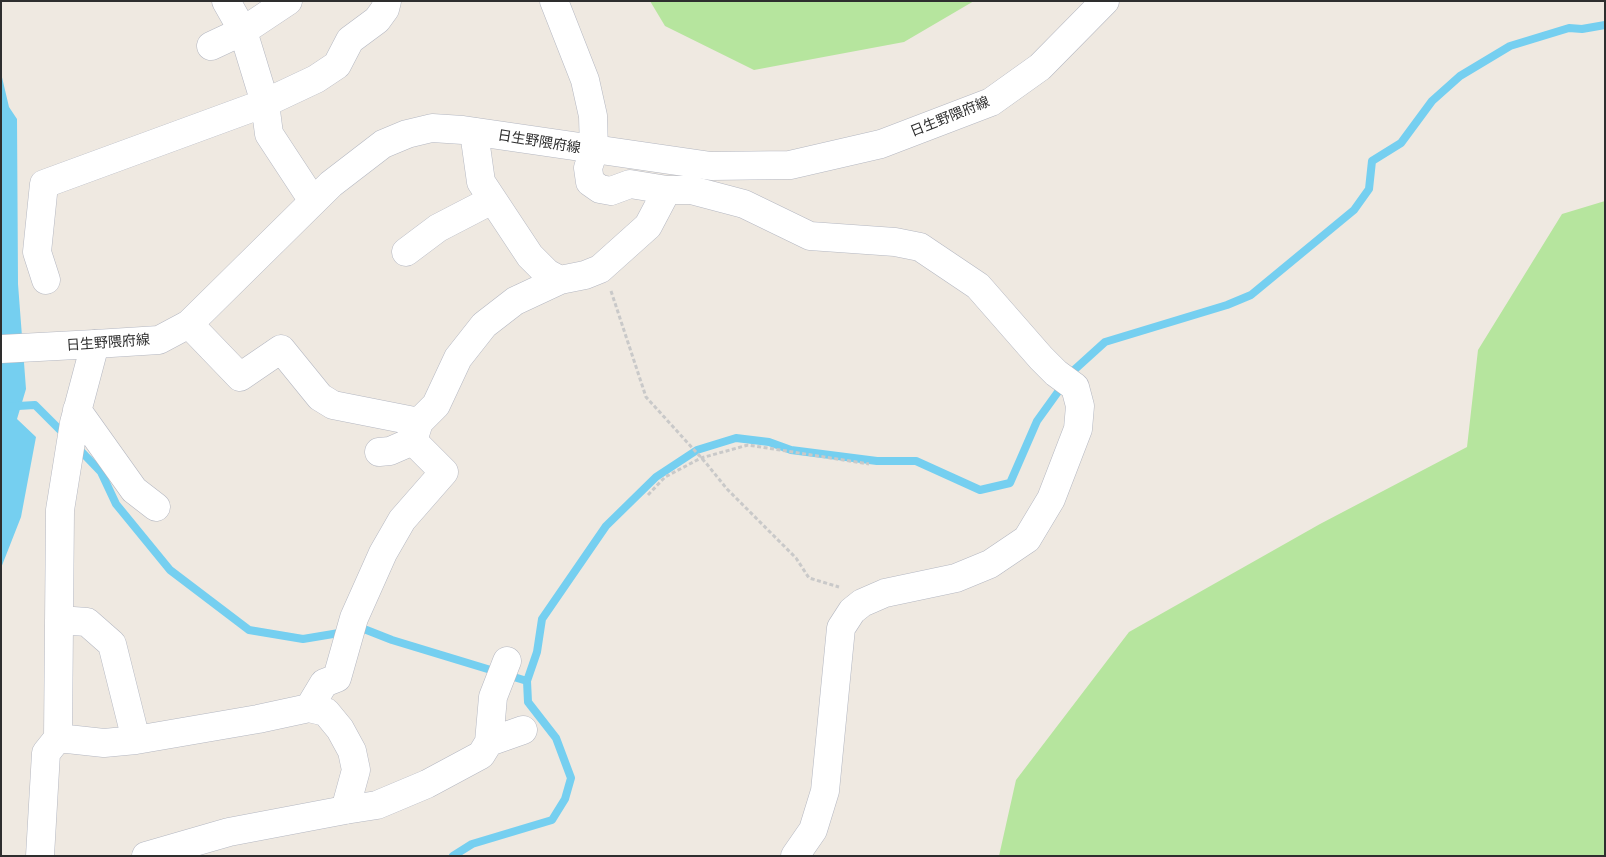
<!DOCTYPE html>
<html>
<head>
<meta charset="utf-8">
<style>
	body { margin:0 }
	#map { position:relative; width:1606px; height:857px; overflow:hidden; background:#efe9e1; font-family:Figtree,sans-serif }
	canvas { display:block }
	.frame { position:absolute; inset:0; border:2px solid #2e2e2e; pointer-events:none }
</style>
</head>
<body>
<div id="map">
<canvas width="1606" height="857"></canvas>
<div class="frame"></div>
</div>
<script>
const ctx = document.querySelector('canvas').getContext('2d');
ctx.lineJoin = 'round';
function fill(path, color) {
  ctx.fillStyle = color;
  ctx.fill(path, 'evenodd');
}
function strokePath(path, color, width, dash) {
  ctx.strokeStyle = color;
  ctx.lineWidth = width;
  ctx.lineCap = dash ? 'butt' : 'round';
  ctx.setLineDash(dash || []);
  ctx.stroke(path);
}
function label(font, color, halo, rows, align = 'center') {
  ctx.font = font + ' Figtree,"Noto Sans JP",sans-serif';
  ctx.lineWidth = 4.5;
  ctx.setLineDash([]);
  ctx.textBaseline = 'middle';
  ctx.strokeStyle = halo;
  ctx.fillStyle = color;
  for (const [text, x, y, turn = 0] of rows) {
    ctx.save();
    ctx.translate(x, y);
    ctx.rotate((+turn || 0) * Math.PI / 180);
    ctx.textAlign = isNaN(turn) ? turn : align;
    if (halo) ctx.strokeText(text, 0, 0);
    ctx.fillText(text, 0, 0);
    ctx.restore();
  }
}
fill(new Path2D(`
	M650 1H974L904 42 754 70 665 26Z
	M1605 201V856H999L1016 780 1129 632 1320 524 1467 447 1478 350 1562 214Z`), '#b6e59e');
fill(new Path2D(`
	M1 73 9 107 17 119 18 284 26 389 17 419 36 437 21 517 1 568Z`), '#75cff0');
strokePath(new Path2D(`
	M1 407 35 405 66 436
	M76 446 101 472 116 504 170 570 249 630 303 639 345 632
	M357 630 364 629 392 640 527 681
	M453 856 472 844 552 820 565 799 571 778 556 738 528 702 527 681 537 652 542 619 606 526 656 477 697 450 736 438 769 442 791 450 877 461H916L980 490 1010 483 1037 421 1073 371 1105 342 1227 305 1251 295 1354 210 1369 189 1372 161 1401 143 1432 101 1460 76 1510 46 1569 28 1582 29 1605 25`), '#75cff0', 8);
const street = new Path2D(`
	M226 1 243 31 265 103 269 134 313 201
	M554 1 585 80 593 116 594 150 588 168 590 182 600 189 611 191 630 184 667 190H691L744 204 810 236 895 242 920 247 978 286 1041 358 1056 373 1075 387 1080 406 1078 429 1051 499 1027 539 990 564 956 578 885 593 862 603 852 611 841 628 825 791 813 830 795 856
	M211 46 243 31 288 1
	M474 132 481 182 530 256 547 273 560 280
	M406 252 438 228 492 200
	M46 280 37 252 44 184 265 103 316 79 337 65 350 40 377 20 385 9 387 1
	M189 324 240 377 281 349 320 397 333 405 419 422
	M77 410 134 490 156 507
	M379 452 390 451 413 441
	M59 620 87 622 112 644 136 740
	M309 708 326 712 340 729 352 751 356 770 345 810
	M58 738 104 743 136 740 258 719 309 708 324 683 337 678 354 618 383 553 402 520 444 472 413 441 419 422 436 405 458 358 484 325 515 301 560 280 585 275 600 269 648 226 667 190
	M489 742 523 730
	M40 856 46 753 58 738 60 510 74 423 95 344
	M146 856 229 832 345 810 377 805 427 784 481 755 489 742 493 697 507 661`);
const secondary = new Path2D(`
	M1 349 95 344 159 340 189 324 331 184 383 144 407 134 432 128 463 130 711 166 790 165 881 144 991 102 1040 67 1105 1`);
strokePath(street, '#b4b7c1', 29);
strokePath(secondary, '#b4b7c1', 29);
strokePath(new Path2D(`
	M611 291 646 397 706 463 727 489 796 558 809 578 839 587
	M648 495 665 477 701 458 748 445 869 464`), '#c9c9c9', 3, [4, 2.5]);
strokePath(street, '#fff', 28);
strokePath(secondary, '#fff', 28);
label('14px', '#2e2e2e', '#fff', [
	["日生野隈府線",950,117,-22],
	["日生野隈府線",539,142,9],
	["日生野隈府線",108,343,-4]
]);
</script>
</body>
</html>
